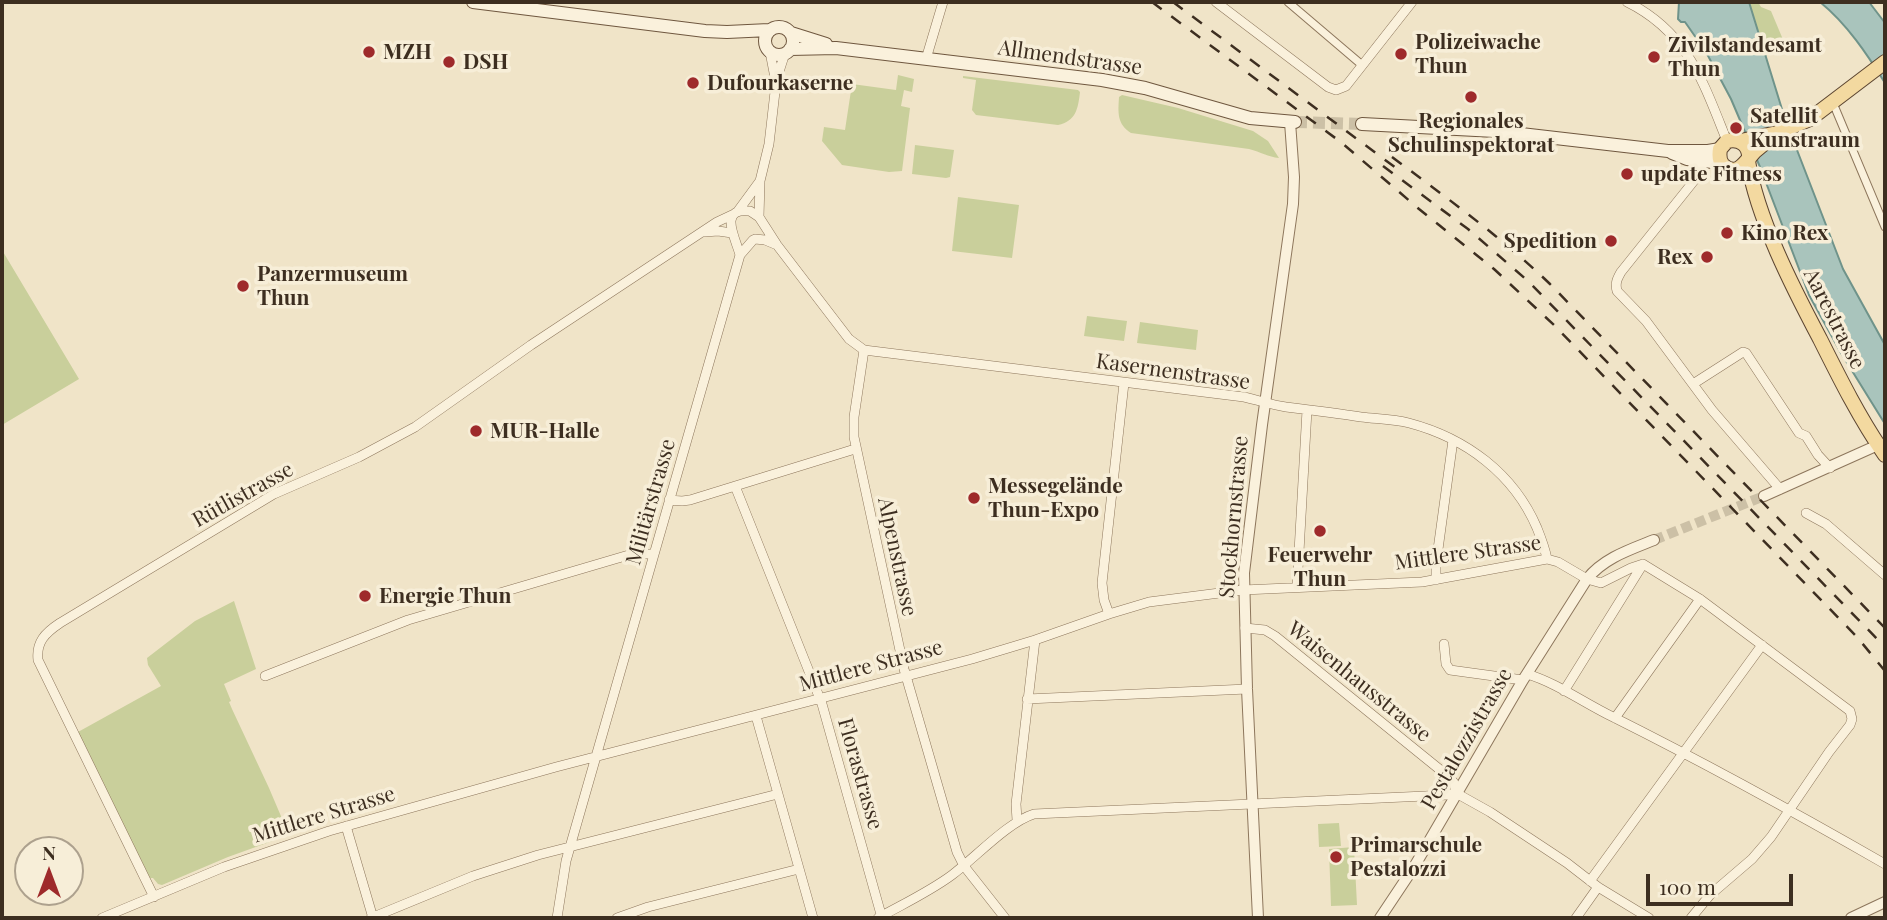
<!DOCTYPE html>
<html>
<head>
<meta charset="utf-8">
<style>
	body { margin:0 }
	#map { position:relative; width:1887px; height:920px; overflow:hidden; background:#f0e4c8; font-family:"Playfair Display",serif }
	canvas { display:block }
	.frame { position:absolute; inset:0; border:4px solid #3d2e20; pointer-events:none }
	.north { position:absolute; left:14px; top:836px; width:70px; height:70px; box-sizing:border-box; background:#f7eed8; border:2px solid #ada18e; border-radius:50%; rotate:0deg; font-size:19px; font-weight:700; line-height:28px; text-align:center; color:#3d2e20 }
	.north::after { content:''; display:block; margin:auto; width:24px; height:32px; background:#9e2a2b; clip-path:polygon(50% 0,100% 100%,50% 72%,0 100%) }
	.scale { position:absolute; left:1646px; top:874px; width:147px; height:32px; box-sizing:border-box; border:4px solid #3d2e20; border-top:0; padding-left:9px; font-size:21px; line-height:24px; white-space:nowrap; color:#3d2e20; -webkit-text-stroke:5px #f7eed8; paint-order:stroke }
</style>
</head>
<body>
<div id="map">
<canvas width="1887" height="920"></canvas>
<div class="frame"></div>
<div class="north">N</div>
<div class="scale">100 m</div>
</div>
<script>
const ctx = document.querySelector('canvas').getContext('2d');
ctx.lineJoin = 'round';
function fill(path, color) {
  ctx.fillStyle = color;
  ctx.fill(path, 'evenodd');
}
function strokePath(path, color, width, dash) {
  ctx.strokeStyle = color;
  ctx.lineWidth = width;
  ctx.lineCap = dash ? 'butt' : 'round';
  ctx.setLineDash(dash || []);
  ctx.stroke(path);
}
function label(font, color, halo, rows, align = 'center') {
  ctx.font = font + ' "Playfair Display",serif';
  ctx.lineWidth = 7;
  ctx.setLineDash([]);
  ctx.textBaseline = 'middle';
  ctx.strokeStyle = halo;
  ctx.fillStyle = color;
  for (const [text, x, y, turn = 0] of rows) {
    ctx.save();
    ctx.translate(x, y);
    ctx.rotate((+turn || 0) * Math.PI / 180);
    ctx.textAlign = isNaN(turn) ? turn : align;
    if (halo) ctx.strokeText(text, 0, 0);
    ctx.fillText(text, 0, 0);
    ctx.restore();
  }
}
fill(new Path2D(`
	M1749 2H1758L1761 7 1771 11 1784 42 1763 48Z
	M898 75 914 79 912 92 904 90 901 106 910 108 902 171 889 172 842 165 822 141 824 127 845 130 852 84 896 90Z
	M963 76 1078 90 1080 92C1078 109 1076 121 1058 125L976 115 972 110 976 80 963 78Z
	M1122 95 1178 108 1253 131 1268 141 1279 158C1268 157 1261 152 1249 149L1131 133C1117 124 1118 113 1119 97Z
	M915 145 954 150 950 177 946 178 912 174Z
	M958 197 1019 205 1012 258 952 251Z
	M2 250 79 379 2 425Z
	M1087 316 1127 321 1124 341 1084 336Z
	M1140 322 1198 330 1196 350 1137 343Z
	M234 601 256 669 224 684 231 701 229 702 232 709 269 788 289 835 228 857 162 885 158 884 153 878H149L78 732 161 686 148 665 147 658 195 621Z
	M1339 823 1341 846 1319 847 1318 824Z
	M1354 847 1357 905 1331 906 1329 849Z`), '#c9cf9b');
const water = new Path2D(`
	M1679 2H1749L1785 119 1843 269 1885 345V424L1841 353 1809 295 1760 167 1731 99 1706 52 1685 22H1681L1678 19Z
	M1820 2H1869L1885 23V83C1867 54 1847 24 1820 2Z`);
fill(water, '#a9c4bc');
strokePath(water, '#6f938a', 2);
strokePath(new Path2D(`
	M1654 540 1764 496`), '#ccc0a6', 10, [10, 5]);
strokePath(new Path2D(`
	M1295 122 1362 124`), '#ccc0a6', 12, [12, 6]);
const pedestrian = new Path2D(`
	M1288 2 1362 65
	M1833 103 1885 227`);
const minor = new Path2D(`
	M1216 2 1328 87 1336 90 1346 86 1412 2
	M1627 2C1688 32 1703 82 1727 141
	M926 59 943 2
	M776 81 785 53
	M1706 156 1697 177 1621 272C1617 279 1615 283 1617 291L1646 321 1712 410 1780 489
	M738 211 760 181
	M759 217 760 181 769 144 776 83 770 52
	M705 232 718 231 732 233
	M755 239 765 240 777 245
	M740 255C736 239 717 207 750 211L759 217 777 245 849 339 864 350 1244 397C1258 400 1272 405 1286 407 1311 410 1336 413 1361 417 1377 419 1393 419 1409 423 1466 438 1514 474 1537 528 1541 538 1545 548 1547 559
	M864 350 854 417V437L904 669 957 852 964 866 1005 918
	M1693 384 1743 352 1746 353 1799 433 1806 436 1818 455 1830 468
	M735 486 822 704 882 918
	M669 500 682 501 690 500 855 449
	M1806 513 1826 524 1885 575
	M1436 580V564L1453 440
	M1297 587 1307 410
	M1109 614 1104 600 1102 583 1124 383
	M1245 628 1265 630 1275 636 1449 777 1454 783 1456 793 1490 812 1567 863 1598 887 1649 918
	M1444 644 1446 664 1450 670 1523 680
	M1527 674C1557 683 1584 703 1613 717 1705 763 1796 813 1885 864
	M265 676 408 620 632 554H654
	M1564 691 1643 564
	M1027 699 1247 689
	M756 716 813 918
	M1615 718 1700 599
	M1017 820 1016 804 1035 640
	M346 826 373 918
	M1590 881 1762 645
	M154 897 38 660C36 642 45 633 60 623L274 494 359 457 415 427 531 345 717 222 734 214
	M102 918 224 867 329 831 556 767 972 659 1035 640 1109 614 1149 602 1243 590 1422 582 1547 559 1558 562 1587 579 1601 583 1631 568 1643 564 1700 599 1850 711 1852 719 1850 725 1829 752 1771 837 1752 859 1710 895 1691 918
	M371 918 473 876 538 855 778 794
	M557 918 566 861 740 255 753 240
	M617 918 648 907 799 869
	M878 918C903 904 929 892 952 875 976 857 1008 822 1034 814L1447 795 1456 793
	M1576 918 1598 887`);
const tertiary = new Path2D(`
	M1764 496 1878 445
	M1258 918 1247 689 1244 573 1262 425 1293 204 1294 177 1290 122
	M1380 918 1414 867 1523 680 1587 579C1604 558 1629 550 1654 540
	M1851 918 1885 902`);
const secondary = new Path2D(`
	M473 2 705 31 727 32 769 30
	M765 41a14 14 0 1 1 28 0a14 14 0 1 1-28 0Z
	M791 33 826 44
	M790 49 836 48 1102 80 1145 88 1250 118 1295 122
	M1362 124 1495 131 1668 151H1708L1720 149
	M1672 153 1687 159 1721 163`);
const primary = new Path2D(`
	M1741 141 1777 133 1810 119 1885 62
	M1749 159C1750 145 1740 138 1727 141L1720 149C1719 155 1719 161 1723 165 1738 179 1747 159 1755 151 1761 146 1767 141 1773 136
	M1748 161C1757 218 1793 288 1820 339 1840 379 1860 419 1885 455`);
strokePath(pedestrian, '#8d765c', 9);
strokePath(minor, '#8d765c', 10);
strokePath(tertiary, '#8d765c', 12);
strokePath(secondary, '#6f573f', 14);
strokePath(primary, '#5b4430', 16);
strokePath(pedestrian, '#faf1dc', 7);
strokePath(minor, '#faf1dc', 9);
strokePath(tertiary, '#faf1dc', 10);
strokePath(secondary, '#faf1dc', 12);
strokePath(primary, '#f3d9a0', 14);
strokePath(new Path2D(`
	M1152 2 1342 143 1419 209 1494 269 1554 325 1857 637 1885 671
	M1173 2 1396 168
	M1392 157C1447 198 1501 237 1550 284L1885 628
	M1383 166 1468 229 1528 281 1885 647`), '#3d2e20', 2.5, [12, 12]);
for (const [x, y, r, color] of [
	[369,52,7,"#9e2a2b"],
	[1401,54,7,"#9e2a2b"],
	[1654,57,7,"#9e2a2b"],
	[449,62,7,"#9e2a2b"],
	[693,83,7,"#9e2a2b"],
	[1471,97,7,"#9e2a2b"],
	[1736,128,7,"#9e2a2b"],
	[1627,174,7,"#9e2a2b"],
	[1727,233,7,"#9e2a2b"],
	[1611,241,7,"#9e2a2b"],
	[1707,257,7,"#9e2a2b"],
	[243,286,7,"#9e2a2b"],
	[476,431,7,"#9e2a2b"],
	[974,498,7,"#9e2a2b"],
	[1320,531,7,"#9e2a2b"],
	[365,596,7,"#9e2a2b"],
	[1336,857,7,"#9e2a2b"]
]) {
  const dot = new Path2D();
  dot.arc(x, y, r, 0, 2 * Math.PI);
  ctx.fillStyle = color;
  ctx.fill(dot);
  strokePath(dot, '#f7eed8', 2.5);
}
label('bold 21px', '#3d2e20', '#f7eed8', [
	["Polizeiwache",1415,42],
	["Thun",1415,66],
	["Zivilstandesamt",1668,45],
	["Thun",1668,69],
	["MZH",383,52],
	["DSH",463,62],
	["Dufourkaserne",707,83],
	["Satellit",1750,116],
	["Kunstraum",1750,140],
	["Regionales",1471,121,"center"],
	["Schulinspektorat",1471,145,"center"],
	["update Fitness",1641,174],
	["Kino Rex",1741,233],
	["Spedition",1597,241,"right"],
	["Rex",1693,257,"right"],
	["Panzermuseum",257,274],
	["Thun",257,298],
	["MUR-Halle",490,431],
	["Messegelände",988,486],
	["Thun-Expo",988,510],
	["Feuerwehr",1320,555,"center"],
	["Thun",1320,579,"center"],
	["Energie Thun",379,596],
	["Primarschule",1350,845],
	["Pestalozzi",1350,869]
], 'left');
label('21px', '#3d2e20', '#f7eed8', [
	["Allmendstrasse",1070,58,8],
	["Aarestrasse",1834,319,63],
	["Kasernenstrasse",1173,372,8],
	["Rütlistrasse",243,495,-29],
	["Militärstrasse",651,502,-74],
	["Stockhornstrasse",1234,517,-85],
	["Mittlere Strasse",1468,553,-8],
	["Alpenstrasse",897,557,78],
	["Mittlere Strasse",871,666,-15],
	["Waisenhausstrasse",1359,682,39],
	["Pestalozzistrasse",1467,739,-60],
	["Florastrasse",860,774,74],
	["Mittlere Strasse",324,815,-17]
]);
</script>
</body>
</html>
